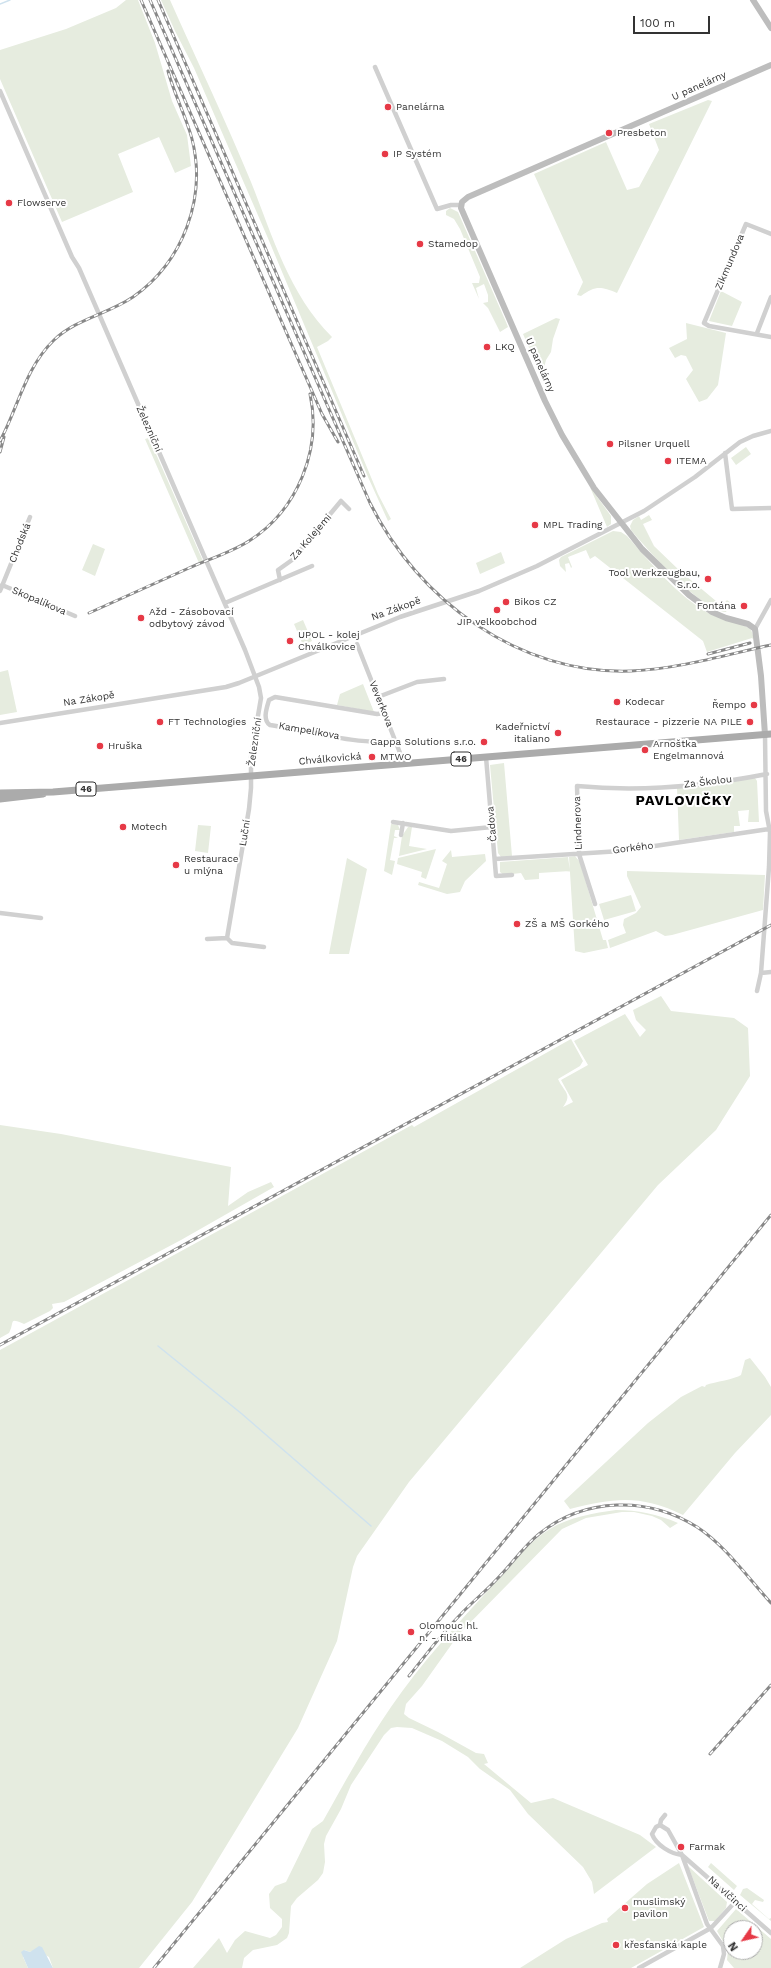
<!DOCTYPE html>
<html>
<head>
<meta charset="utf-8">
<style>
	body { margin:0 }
	#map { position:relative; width:771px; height:1968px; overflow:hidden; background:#fff; font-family:"Work Sans",sans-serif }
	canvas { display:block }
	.north { position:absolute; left:723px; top:1920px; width:40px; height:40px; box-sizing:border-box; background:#fff; border:1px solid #adadad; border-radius:50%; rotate:236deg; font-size:11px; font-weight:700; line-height:16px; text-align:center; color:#333 }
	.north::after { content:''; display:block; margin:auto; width:14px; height:18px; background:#e63946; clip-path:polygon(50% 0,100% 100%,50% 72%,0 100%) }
	.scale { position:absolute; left:633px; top:16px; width:77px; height:18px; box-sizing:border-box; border:2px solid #333; border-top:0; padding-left:5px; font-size:12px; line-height:14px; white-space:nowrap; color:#333; -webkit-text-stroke:3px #fff; paint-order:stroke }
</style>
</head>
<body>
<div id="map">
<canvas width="771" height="1968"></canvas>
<div class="north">N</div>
<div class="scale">100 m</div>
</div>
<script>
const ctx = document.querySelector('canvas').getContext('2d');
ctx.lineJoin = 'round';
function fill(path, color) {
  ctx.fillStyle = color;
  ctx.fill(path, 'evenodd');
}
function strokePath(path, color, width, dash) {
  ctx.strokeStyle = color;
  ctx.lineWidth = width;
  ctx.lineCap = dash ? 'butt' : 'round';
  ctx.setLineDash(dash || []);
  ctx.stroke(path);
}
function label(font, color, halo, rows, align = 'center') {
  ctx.font = font + ' "Work Sans",sans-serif';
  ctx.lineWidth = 4;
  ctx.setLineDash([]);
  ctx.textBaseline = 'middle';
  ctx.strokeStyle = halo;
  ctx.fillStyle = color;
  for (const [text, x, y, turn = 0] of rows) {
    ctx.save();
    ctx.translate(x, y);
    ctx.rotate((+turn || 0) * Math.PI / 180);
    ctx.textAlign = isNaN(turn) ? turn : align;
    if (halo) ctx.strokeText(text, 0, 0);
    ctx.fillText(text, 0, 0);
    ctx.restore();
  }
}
fill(new Path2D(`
	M126 0H138L155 43 172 101 187 135 191 166 175 173 159 137 118 154 133 192 62 222 0 79V50L66 29 116 8Z
	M161 0H170C197 61 226 121 251 182 273 237 289 294 332 337L328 341 317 347 378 494 391 519 388 521 368 477 267 236 194 68 175 31Z
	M708 100 712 101 617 293C600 286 595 286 581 296L577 295 583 282 534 174 606 142 627 190 639 187 659 150 649 124Z
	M450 208 458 212 506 322 508 327 500 332 488 308 483 303 488 302V295L484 284 476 288 479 299 472 283H479L480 277 460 229 454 219 446 215V211Z
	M721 291 742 302 732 326 709 321Z
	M556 318 560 319 553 339 551 352 546 360 543 372 545 384 523 334Z
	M686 323 726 333 718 385 707 399 699 402 686 379 693 370 686 356 681 355 675 358 669 348 687 339Z
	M149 438 203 561 199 563 145 439Z
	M746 447 751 454 736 465 731 458Z
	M590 487 611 516V524L607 527Z
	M649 515 652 520 643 524 654 546 680 571 722 606 727 600 731 603 726 612C701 611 647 549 631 530L630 526 633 520 639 516 641 520Z
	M613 531 621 532 627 536C652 564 677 596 710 614 719 618 746 625 750 629 753 632 753 637 754 640L752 638 707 652 703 641 595 556 590 559 586 550 568 557 572 567 571 568 569 563 565 564 566 572 560 566 559 560 561 557Z
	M93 544 105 549 95 576 82 570Z
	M501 552 505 563 480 574 476 563Z
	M303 620 312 641 303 645 294 624Z
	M8 670 17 712 0 715V672Z
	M363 684 374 712 337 705 340 694Z
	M504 763 512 856 501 857 498 853 490 765Z
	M755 778 757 781 759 822H748L749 810 738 811 740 826H734V832L679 840 677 788Z
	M391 824 398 825 400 830H395L394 836 398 838H394L390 860 395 861 392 875 384 871Z
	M198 825 211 826 208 853 195 851Z
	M408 827H412L409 846 427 849 399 856 402 836Z
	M436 849 426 879 421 877 422 872 397 864 398 858Z
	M451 850 452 857 485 854 486 861 465 881 460 892 447 894 418 885 419 882 439 888 447 864 442 861Z
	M575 856 580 862 603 940H606L608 948 584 953 575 951 569 857Z
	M568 857 570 871 539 873V879L525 880 521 873 504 875 500 872V862Z
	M347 858 367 869 349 954H329Z
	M627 871 765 875 763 910 672 935 665 936 656 931 610 948 608 940 626 933 623 925 624 919 636 913 641 907 627 876Z
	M631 895 636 911 604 920 599 904Z
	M661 996 671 1011 734 1018 748 1028 750 1076 716 1130 658 1185 409 1482 357 1556 353 1567 337 1641 298 1728 192 1902 139 1968H53L49 1957 35 1950 30 1952 24 1950 23 1957 28 1968H0V1350L412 1125 414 1127 571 1039 583 1061 580 1066 558 1079C564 1092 573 1094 563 1107L573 1102 561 1080 588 1065 574 1041 625 1014 640 1037 646 1030 636 1020 633 1010Z
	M0 1125 61 1134 231 1167 228 1206 248 1192 271 1182 274 1187 181 1240 64 1302 52 1304 53 1308 50 1311 24 1324C8 1317 15 1322 9 1333L0 1338Z
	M750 1358 765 1377 771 1387V1415L735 1453 683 1515C640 1494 614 1498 570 1509L564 1501 648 1423 681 1397 702 1386 705 1387 706 1385C715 1382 735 1379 741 1375L745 1360Z
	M616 1510C638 1510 657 1514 678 1523L670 1528 661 1520 652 1516 634 1512H622L586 1518 562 1529 459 1634 422 1686 406 1704 404 1714 409 1718 438 1732 476 1753 484 1754 488 1763 484 1764 531 1803 553 1798 640 1835 656 1847 594 1894 592 1882 583 1867 528 1814 510 1790 480 1769 468 1757 442 1741 412 1728 397 1727 391 1728 384 1735 351 1785 341 1809 326 1836 324 1844 325 1862 323 1873 318 1880 297 1898 291 1906 289 1933 287 1938 277 1945 253 1950 244 1958 242 1968H193L219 1938 227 1953 235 1940 245 1931 270 1938 276 1935 282 1927V1919L270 1908 269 1894 275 1886 286 1882 312 1829 323 1821C345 1782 366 1743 391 1707 421 1663 458 1623 494 1584 512 1565 528 1542 550 1529 569 1517 594 1513 616 1510Z
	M679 1863 704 1927 631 1968H520L566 1939 602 1923 608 1922 607 1919 647 1884Z
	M711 1863 737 1886 734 1890 708 1867Z
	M688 1866 727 1902 726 1908 715 1921H709Z
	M747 1888 764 1900 763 1902 755 1900 752 1904 769 1919 771 1918V1921L740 1895 743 1889Z
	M736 1909 771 1939V1968H734L727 1960 728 1950 717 1931ZM731 1928H755V1952H731Z`), '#e6ecdf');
fill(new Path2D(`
	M39 1946 42 1947 53 1968H28L21 1952 24 1950 30 1952Z`), '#cfe2ee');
strokePath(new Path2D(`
	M0 4 10 0
	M158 1346 242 1414 371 1526`), '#cfe2ee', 1.5);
strokePath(new Path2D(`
	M375 67 437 209 451 205H461
	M0 91 72 257 79 268 245 650 259 687 261 698 251 757V788L249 809 227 938
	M771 234 746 224 704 323 709 326 771 337
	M757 333 771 297
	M725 453 732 509 771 508
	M280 580 278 570 292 560 341 501 349 509
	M2 585 75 616
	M0 591 30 517
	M225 603 312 566
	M755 629 771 600
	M357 644 404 763
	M378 697 417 682 444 679
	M385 713 377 714 275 697 269 700C267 707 262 720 270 725 302 730 366 747 395 740
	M0 723 226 687 239 683 400 617 479 591 537 566 644 511 695 477 740 442 753 436 771 431
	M486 757 496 876 512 875
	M393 822 451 831 492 827
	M401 835 403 823
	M495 859 621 851 769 829
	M595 904 579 854 577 786C639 792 706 786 767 774
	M0 913 41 918
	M227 938 232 943 264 947
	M207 939 227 938
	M761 973 771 972
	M757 991 761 973 769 867 770 832 766 811 765 735
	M660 1825 661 1820 665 1815
	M682 1855C671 1854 656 1845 652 1834L656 1827 660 1825 668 1830 682 1855 771 1933
	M682 1855 707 1924 723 1946 724 1954 720 1968
	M639 1968 711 1928 735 1902`), '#d0d0d0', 4.5);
strokePath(new Path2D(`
	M753 0 771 28
	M765 735 761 676 755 629 748 624 726 618 712 612 689 595 642 549 594 488 562 435 545 401 461 208 462 202 468 197 771 65`), '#bdbdbd', 6);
strokePath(new Path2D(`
	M0 793 53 792 771 734
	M0 799 43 794`), '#ababab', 7);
const rail = new Path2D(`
	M141 0 322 414 338 442
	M150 0 370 503C418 600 519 675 631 671 678 669 725 655 771 645
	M158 0 364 476
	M0 441C18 408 25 368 54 340 76 319 108 314 133 297 183 262 207 198 192 139 186 116 174 94 168 71
	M0 452 4 437
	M89 613C122 598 155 583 189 568 209 559 230 553 249 541 298 510 322 449 310 394
	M708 654 750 643
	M0 1345 771 925
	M409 1676C426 1655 442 1633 461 1614 472 1602 485 1592 496 1580 511 1565 523 1547 539 1534 585 1497 648 1496 697 1527 726 1546 748 1578 771 1603
	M710 1754 771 1685
	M154 1968 771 1215`);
strokePath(rail, '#888', 3);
strokePath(rail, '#fff', 1.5, [4.5]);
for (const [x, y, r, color] of [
	[388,107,4,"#e63946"],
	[609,133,4,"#e63946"],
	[385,154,4,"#e63946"],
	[9,203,4,"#e63946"],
	[420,244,4,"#e63946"],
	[487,347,4,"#e63946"],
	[610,444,4,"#e63946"],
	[668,461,4,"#e63946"],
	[535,525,4,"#e63946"],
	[708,579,4,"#e63946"],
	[506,602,4,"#e63946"],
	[744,606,4,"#e63946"],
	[497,610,4,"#e63946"],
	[141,618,4,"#e63946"],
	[290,641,4,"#e63946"],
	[617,702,4,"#e63946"],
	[754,705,4,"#e63946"],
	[160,722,4,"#e63946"],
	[750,722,4,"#e63946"],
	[558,733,4,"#e63946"],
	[484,742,4,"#e63946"],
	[100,746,4,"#e63946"],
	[645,750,4,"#e63946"],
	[372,757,4,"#e63946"],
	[123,827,4,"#e63946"],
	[176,865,4,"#e63946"],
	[517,924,4,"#e63946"],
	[411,1632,4,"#e63946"],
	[681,1847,4,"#e63946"],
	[625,1908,4,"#e63946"],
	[616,1945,4,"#e63946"]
]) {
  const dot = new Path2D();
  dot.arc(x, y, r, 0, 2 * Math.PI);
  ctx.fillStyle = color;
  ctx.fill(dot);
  strokePath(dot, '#fff', 1.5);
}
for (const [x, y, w] of [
	[461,759,20],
	[86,789,20]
]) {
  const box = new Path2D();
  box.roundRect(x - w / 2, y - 7, w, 14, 3);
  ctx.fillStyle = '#fff';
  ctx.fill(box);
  strokePath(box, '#333', 1);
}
label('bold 9px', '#333', null, [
	["46",461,759],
	["46",86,789]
]);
label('10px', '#333', '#fff', [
	["U panelárny",699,86,-24],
	["Zikmundova",730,262,-67],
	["U panelárny",540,365,66],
	["Železniční",149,429,66],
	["Za Kolejemi",311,537,-49],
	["Chodská",20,543,-68],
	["Skopalíkova",39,601,23],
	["Na Zákopě",396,609,-20],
	["Na Zákopě",89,699,-9],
	["Veverkova",381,704,68],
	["Kampelíkova",309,731,10],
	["Železniční",255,742,-82],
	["Chválkovická",330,759,-5],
	["Za Školou",708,782,-7],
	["Lindnerova",578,823,-92],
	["Čadova",492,824,-95],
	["Luční",245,833,-81],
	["Gorkého",633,848,-7],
	["Na vlčinci",727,1894,42]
]);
label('10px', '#333', '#fff', [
	["Panelárna",396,107],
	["Presbeton",617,133],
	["IP Systém",393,154],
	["Flowserve",17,203],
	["Stamedop",428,244],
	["LKQ",495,347],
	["Pilsner Urquell",618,444],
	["ITEMA",676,461],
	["MPL Trading",543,525],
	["Tool Werkzeugbau,",700,573,"right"],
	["S.r.o.",700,585,"right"],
	["Bikos CZ",514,602],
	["Fontána",736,606,"right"],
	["Ažd - Zásobovací",149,612],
	["odbytový závod",149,624],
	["JIP velkoobchod",497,622,"center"],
	["UPOL - kolej",298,635],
	["Chválkovice",298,647],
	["Kodecar",625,702],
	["Řempo",746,705,"right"],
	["FT Technologies",168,722],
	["Restaurace - pizzerie NA PILE",742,722,"right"],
	["Kadeřnictví",550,727,"right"],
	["italiano",550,739,"right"],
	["Gappa Solutions s.r.o.",476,742,"right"],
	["Arnoštka",653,744],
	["Engelmannová",653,756],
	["Hruška",108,746],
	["MTWO",380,757],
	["Motech",131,827],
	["Restaurace",184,859],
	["u mlýna",184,871],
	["ZŠ a MŠ Gorkého",525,924],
	["Olomouc hl.",419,1626],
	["n. - filiálka",419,1638],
	["Farmak",689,1847],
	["muslimský",633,1902],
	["pavilon",633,1914],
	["křesťanská kaple",624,1945]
], 'left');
ctx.letterSpacing = '1px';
label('bold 14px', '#000', '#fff', [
	["PAVLOVIČKY",684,801]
]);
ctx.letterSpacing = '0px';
</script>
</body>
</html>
